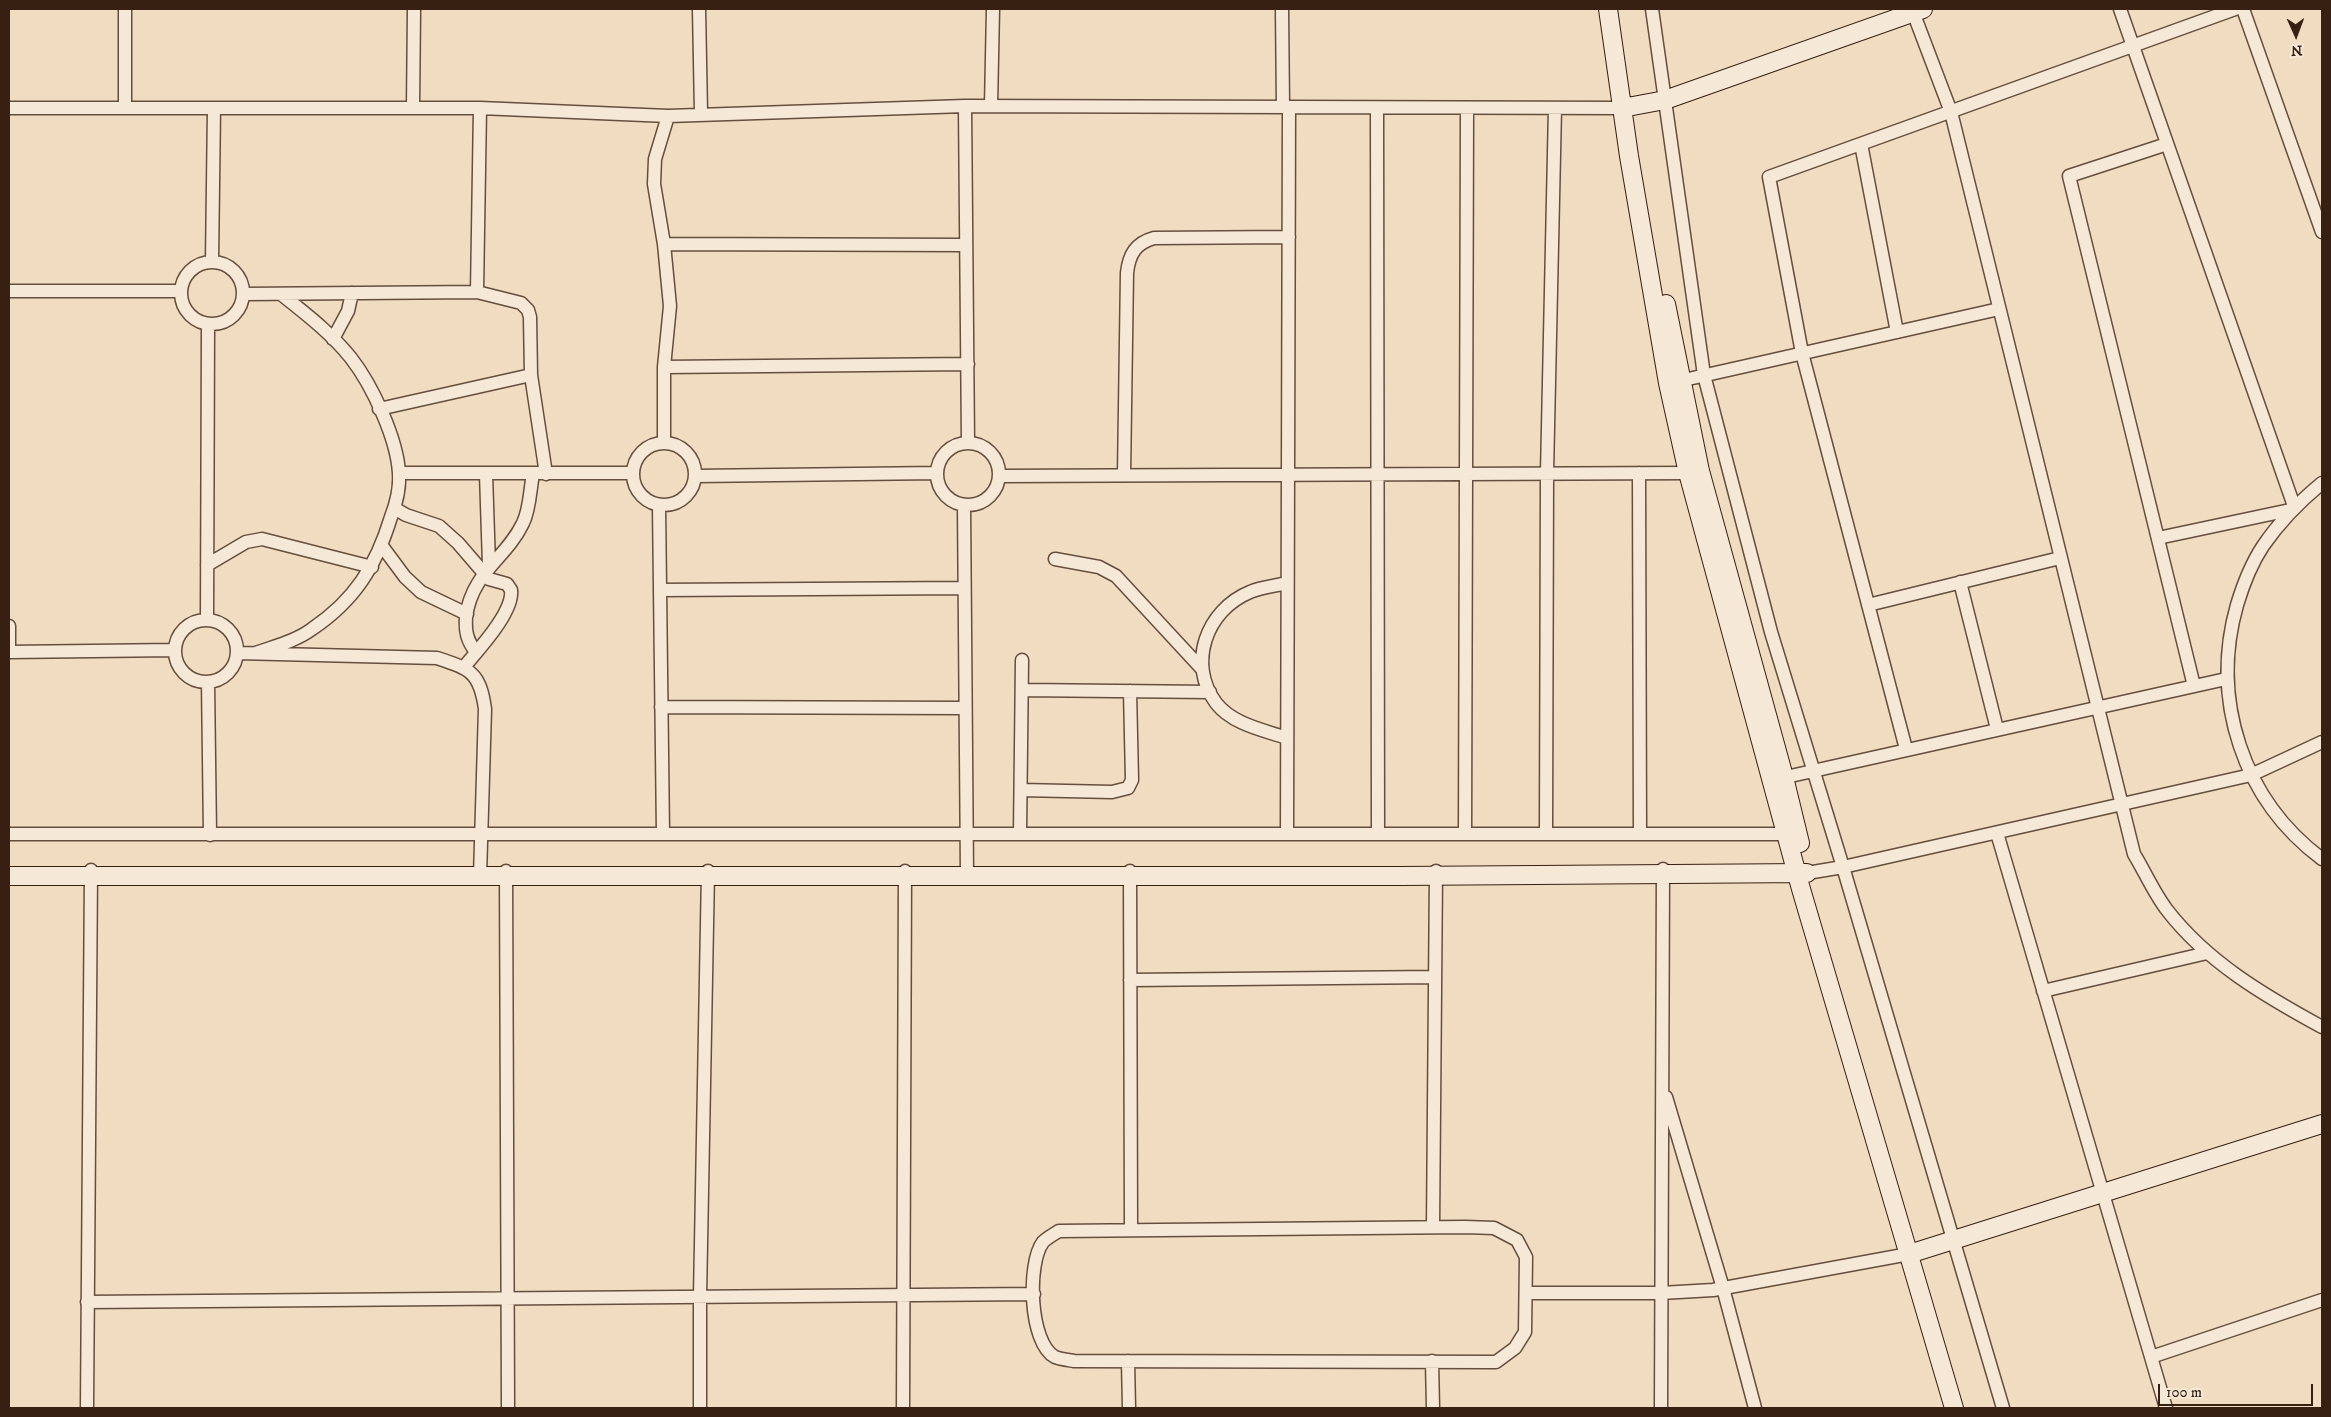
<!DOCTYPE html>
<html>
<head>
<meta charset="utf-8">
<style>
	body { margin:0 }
	#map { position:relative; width:2331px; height:1417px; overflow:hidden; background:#f0dcc0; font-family:"IM FELL DW Pica",serif }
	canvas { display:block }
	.frame { position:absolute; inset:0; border:10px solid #371f12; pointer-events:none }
	.north { position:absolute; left:2271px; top:10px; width:50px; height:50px; -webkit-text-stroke:4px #f5e8d6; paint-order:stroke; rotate:178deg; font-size:14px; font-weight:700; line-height:20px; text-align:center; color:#371f12 }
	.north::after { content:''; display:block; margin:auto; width:18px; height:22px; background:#371f12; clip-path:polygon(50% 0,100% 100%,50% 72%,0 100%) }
	.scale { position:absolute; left:2158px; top:1384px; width:155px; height:22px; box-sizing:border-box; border:2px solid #371f12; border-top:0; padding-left:6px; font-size:15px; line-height:18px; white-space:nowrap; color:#371f12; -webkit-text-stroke:4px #f5e8d6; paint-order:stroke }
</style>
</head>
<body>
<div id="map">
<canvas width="2331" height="1417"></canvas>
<div class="frame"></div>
<div class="north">N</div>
<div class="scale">100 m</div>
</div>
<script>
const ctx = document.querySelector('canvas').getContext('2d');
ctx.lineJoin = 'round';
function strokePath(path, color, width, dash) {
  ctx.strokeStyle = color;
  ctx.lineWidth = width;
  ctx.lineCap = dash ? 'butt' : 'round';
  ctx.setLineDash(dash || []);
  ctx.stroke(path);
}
const street = new Path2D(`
	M125 9V108
	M699 9 701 113
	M1282 9 1283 107
	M1652 9 1704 375 1771 632 1843 867 2003 1408
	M2120 9 2294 506
	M2243 9 2322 232
	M1913 12 1951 112 2134 854C2145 872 2154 893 2167 910 2207 962 2265 996 2322 1027
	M965 106 968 443
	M991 106 993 9
	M9 108H480L668 116 965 106 1622 108
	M413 108 414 9
	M1377 108 1378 833
	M1861 144 1897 332
	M2167 144 2069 176 2194 686
	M664 244 966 245
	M212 261 214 108
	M181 293a31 31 0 1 1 62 0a31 31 0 1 1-62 0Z
	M9 291H180
	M477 292 480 108
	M244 294 477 292 521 303 528 310 530 317 531 375 546 474
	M333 339 348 311 352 293
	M664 367 968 364
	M1675 382 1999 309
	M379 409 531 375
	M633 474a31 31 0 1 1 62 0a31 31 0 1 1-62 0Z
	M937 474a31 31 0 1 1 62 0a31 31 0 1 1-62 0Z
	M664 443V367L670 306 664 244 654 184 655 159 668 116
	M399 473H632
	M1639 473 1640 834
	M486 474 489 565
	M1124 475 1127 273C1129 254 1136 243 1154 238L1289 237
	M696 476 937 473
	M1000 476 1688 473
	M2322 483C2299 502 2280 521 2263 546 2251 564 2243 585 2237 605 2210 700 2243 800 2322 859
	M964 505 967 875
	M659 506 663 834
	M394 508 406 515 439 526 458 543 489 579 507 584 511 590C514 612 478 650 464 667
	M2158 538 2290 510
	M382 546 405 577 421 592 467 614
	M1055 559 1099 567 1116 576 1202 669
	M207 565 246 542 262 539 372 567
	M1960 582 1997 729
	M660 590 964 588
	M1868 605 2060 558
	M175 651a31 31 0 1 1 62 0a31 31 0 1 1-62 0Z
	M207 620 208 324
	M9 626V652
	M9 652 175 650
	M476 652C467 641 465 631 466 617 472 572 506 559 523 523 530 509 530 489 533 474
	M238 653 437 658C470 669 480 672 485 709L480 876
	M256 653C275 646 296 641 312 629 355 600 376 566 391 517 396 504 400 487 399 473 397 438 372 385 351 358 331 333 306 314 281 294
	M208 682 210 835
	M1023 690 1210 692
	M661 707 965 708
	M1287 738C1263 730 1232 724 1216 703 1187 664 1206 610 1250 592 1261 587 1275 586 1287 583
	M1906 749 1802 353 1769 177 2235 9
	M1777 779 2226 679
	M1021 790 1112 792 1128 788 1132 780 1130 691
	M1020 833 1022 660
	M1287 833 1289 107
	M1997 833 2166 1408
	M9 834H1786
	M1465 834 1467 109
	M1546 834 1547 473 1555 108
	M506 871 508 1408
	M1130 871 1131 1230
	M1807 873 1843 867 2251 775 2322 742
	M1130 980 1435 977
	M2043 991 2207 953
	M1666 1097 1723 1288 1755 1408
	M1433 1227 1436 871
	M1465 1227 1494 1228 1517 1240 1526 1257 1525 1332 1515 1348 1496 1362 1074 1361C1068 1360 1060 1359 1055 1357 1029 1343 1027 1263 1043 1242 1047 1238 1054 1234 1059 1231Z
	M1526 1293H1661L1713 1290 1909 1254
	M87 1302 1034 1294
	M2151 1357 2322 1300
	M1128 1361 1129 1408
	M1432 1361 1433 1408
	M87 1408 91 870
	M700 1408V1297L708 871
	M903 1408 905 871
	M1661 1408 1663 869`);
const secondary = new Path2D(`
	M1608 9 1629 156 1668 383 1688 473 1801 889 1954 1408
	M1622 108 1665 100 1923 9
	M1666 304 1700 471 1784 777 1800 843
	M9 876H1400L1807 873
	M1909 1254 2322 1124`);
strokePath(street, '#654e3e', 15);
strokePath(secondary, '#371f12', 20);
strokePath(street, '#f5e8d6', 12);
strokePath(secondary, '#f5e8d6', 18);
</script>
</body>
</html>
